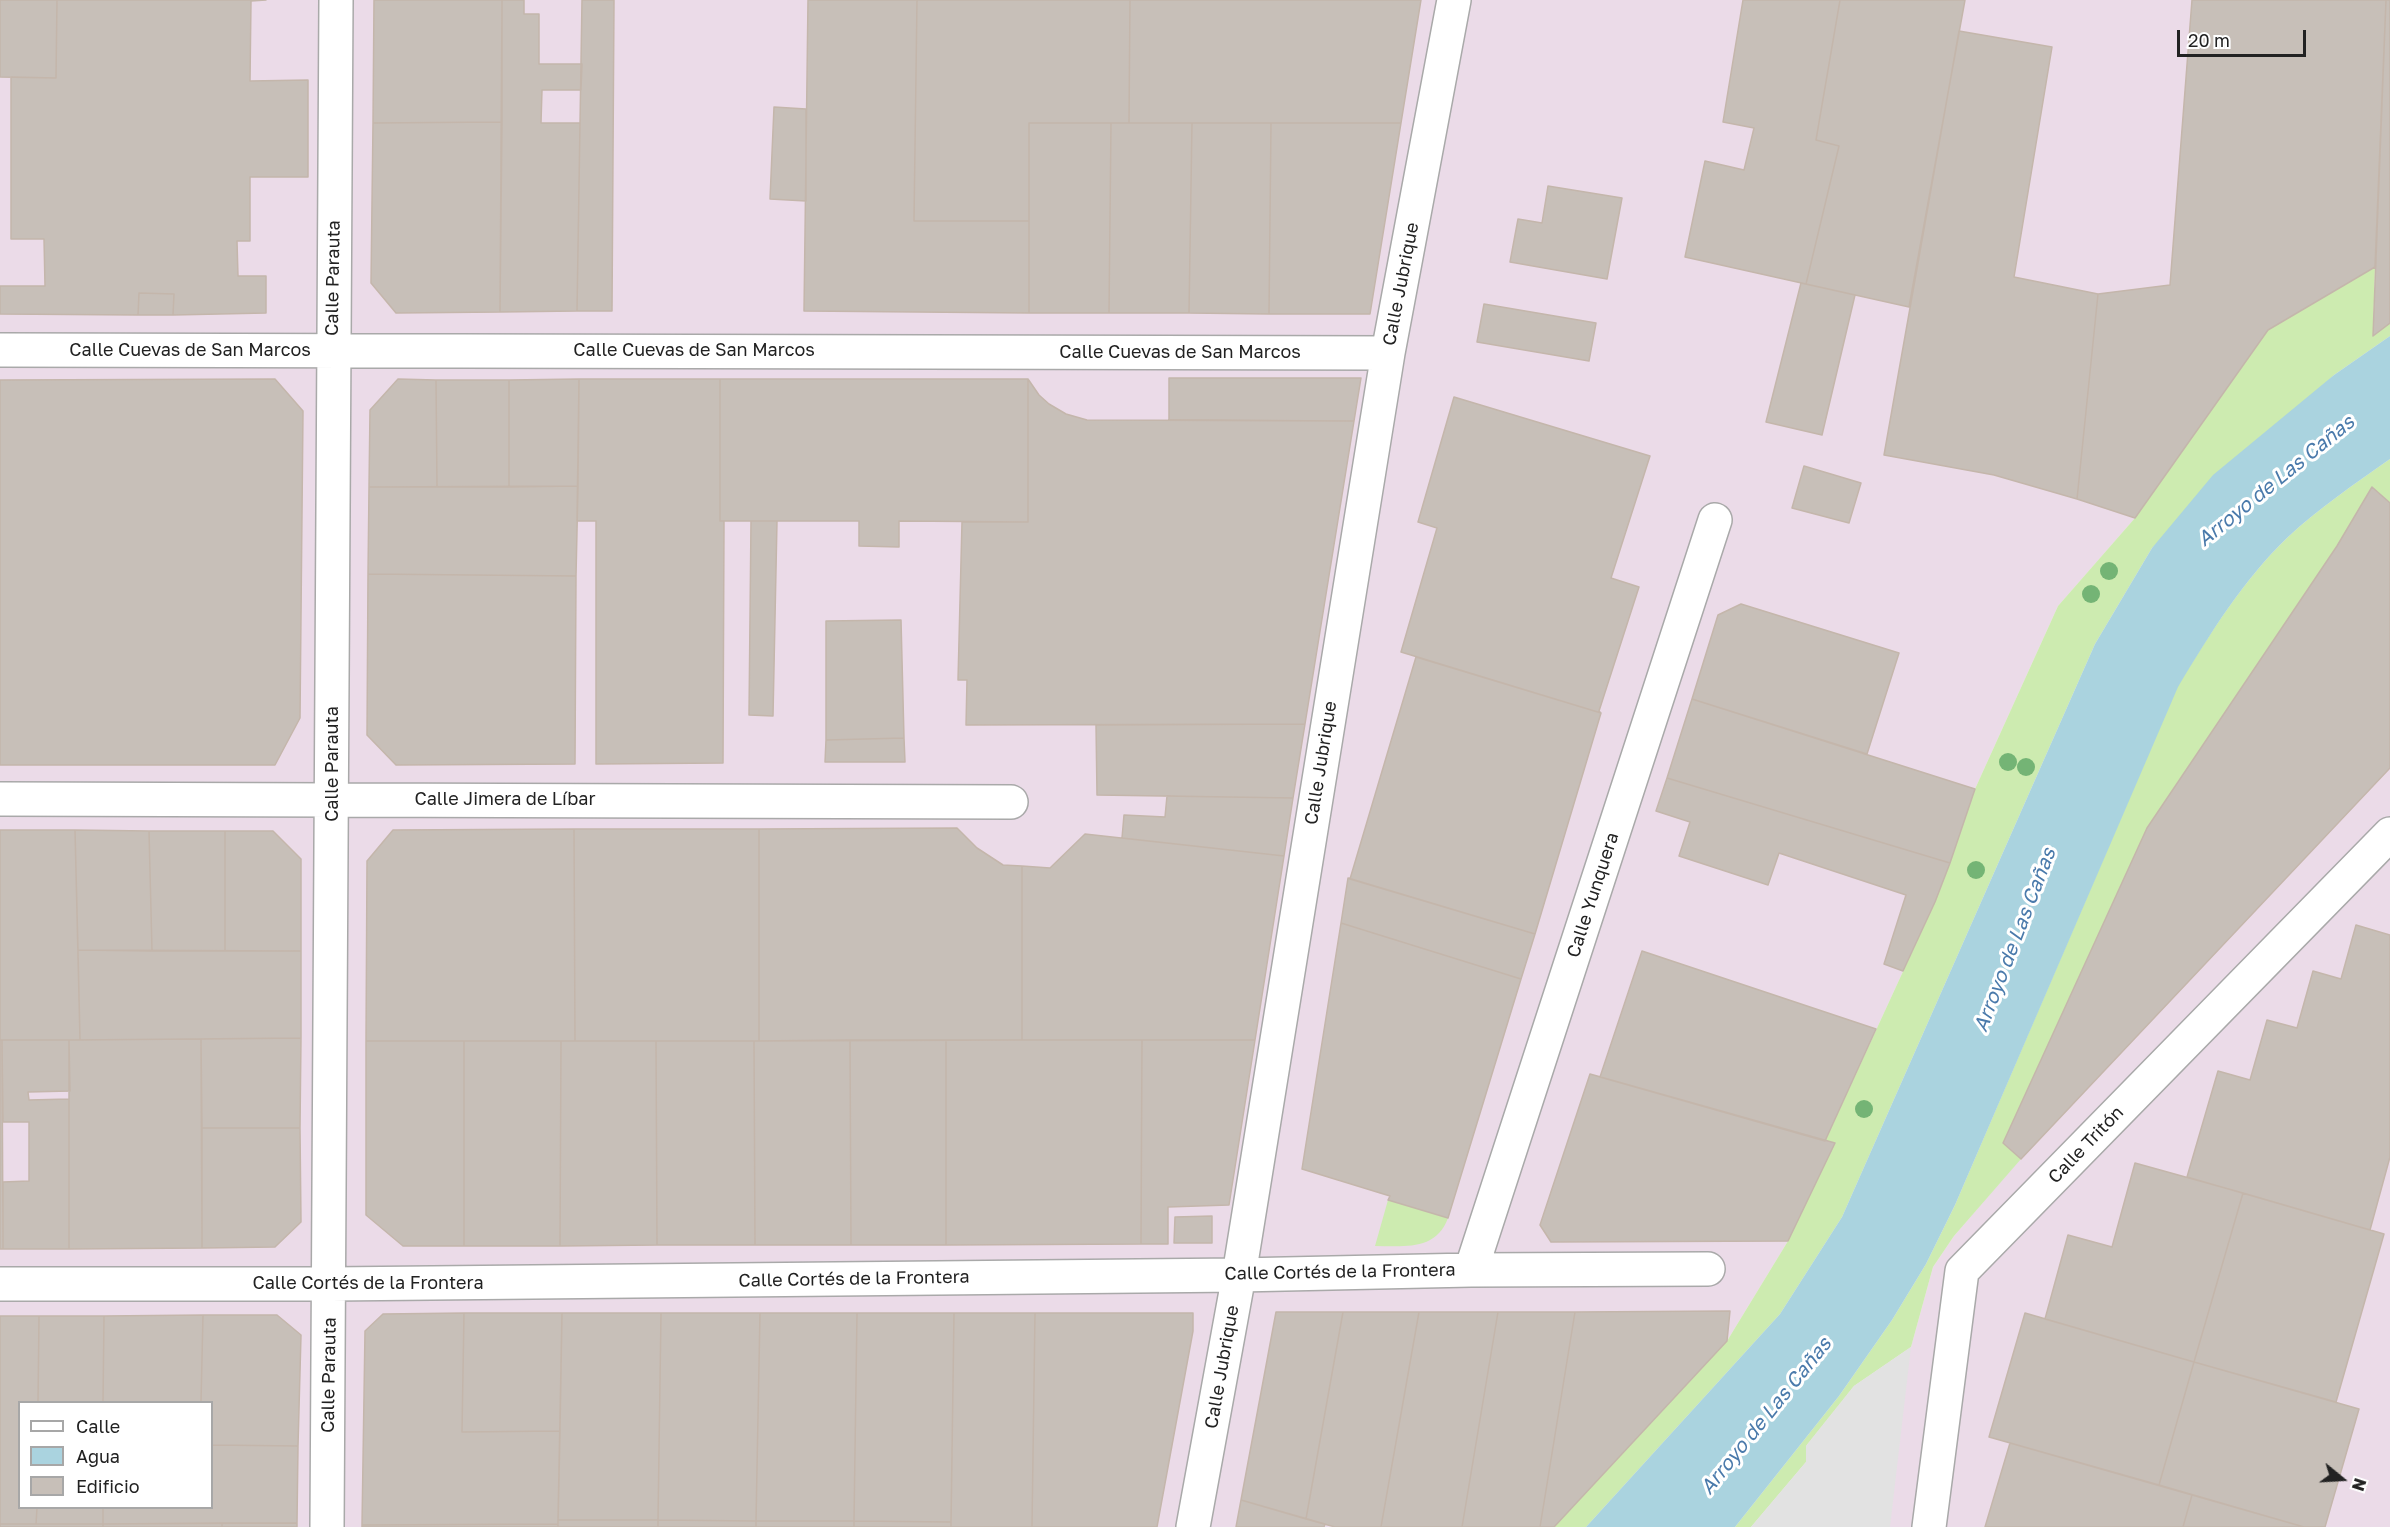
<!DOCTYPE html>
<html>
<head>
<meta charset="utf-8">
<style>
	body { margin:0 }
	#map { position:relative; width:2390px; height:1527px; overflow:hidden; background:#f2efe9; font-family:"Golos Text",sans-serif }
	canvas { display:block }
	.legend { position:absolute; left:18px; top:1401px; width:195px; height:108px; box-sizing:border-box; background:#fff; border:2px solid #a7a7a7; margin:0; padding:8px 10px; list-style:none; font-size:18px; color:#222 }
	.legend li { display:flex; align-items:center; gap:12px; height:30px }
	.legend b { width:30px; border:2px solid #a7a7a7 }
	.north { position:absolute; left:2312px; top:1449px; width:60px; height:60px; -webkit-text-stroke:4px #fff; paint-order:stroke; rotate:108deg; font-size:16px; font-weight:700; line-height:24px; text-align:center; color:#222 }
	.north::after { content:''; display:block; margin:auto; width:21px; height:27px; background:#222; clip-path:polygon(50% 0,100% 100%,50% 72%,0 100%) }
	.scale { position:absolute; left:2177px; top:30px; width:129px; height:27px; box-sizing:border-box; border:3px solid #222; border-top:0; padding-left:8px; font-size:18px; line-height:21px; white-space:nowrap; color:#222; -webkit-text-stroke:4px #fff; paint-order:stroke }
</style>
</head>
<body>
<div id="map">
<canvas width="2390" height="1527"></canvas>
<ul class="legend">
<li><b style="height:8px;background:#fff"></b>Calle</li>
<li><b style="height:16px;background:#aad3df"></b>Agua</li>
<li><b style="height:16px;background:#c7bfb8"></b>Edificio</li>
</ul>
<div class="north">N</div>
<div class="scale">20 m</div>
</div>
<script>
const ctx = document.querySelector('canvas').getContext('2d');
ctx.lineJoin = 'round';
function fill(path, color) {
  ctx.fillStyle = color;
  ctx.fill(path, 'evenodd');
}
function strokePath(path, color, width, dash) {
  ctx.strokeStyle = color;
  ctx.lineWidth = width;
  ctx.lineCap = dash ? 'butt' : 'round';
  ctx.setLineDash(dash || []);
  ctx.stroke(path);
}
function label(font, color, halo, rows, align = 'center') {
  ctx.font = font + ' "Golos Text",sans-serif';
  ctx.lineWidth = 6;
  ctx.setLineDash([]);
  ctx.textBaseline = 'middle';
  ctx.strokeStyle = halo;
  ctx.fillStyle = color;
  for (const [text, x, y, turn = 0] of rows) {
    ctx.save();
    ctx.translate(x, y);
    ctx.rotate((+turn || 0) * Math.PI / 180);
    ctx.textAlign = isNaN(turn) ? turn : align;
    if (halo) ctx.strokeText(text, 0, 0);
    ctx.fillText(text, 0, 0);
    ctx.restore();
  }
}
fill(new Path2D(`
	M0 0H2390V323L2373 336 2375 268 2135 518 2058 606 1975 789 1935 902 1825 1141 1835 1143 1788 1241 1727 1341 1554 1527H0ZM20 1402H212V1508H20Z
	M2372 487 2390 503V1527H1751L1806 1462V1446L1854 1386 1911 1347 1933 1267 1954 1236 2021 1158 2003 1143Z`), '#ebdbe8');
fill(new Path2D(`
	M2375 267 2373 335 2390 323V336L2334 375 2152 548 2095 644 1842 1217 1780 1314 1586 1527H1554L1727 1341 1788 1241 1835 1143 1825 1141 1935 902 1975 789 2058 606 2135 518 2268 330Z
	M2390 459V503L2372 487 2021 1159 1954 1236 1933 1267 1911 1347 1854 1386 1806 1446V1462L1751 1527H1735L1839 1396 1892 1320 1926 1264 1955 1205 2177 687C2210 634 2243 580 2288 537 2319 508 2356 483 2390 459Z
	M1388 1200 1448 1218C1436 1251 1404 1246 1375 1246Z`), '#cdebb0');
fill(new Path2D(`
	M1911 1347 1890 1527H1751L1806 1462V1446L1854 1386Z`), '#e2e2e2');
fill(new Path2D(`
	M2390 336V459C2356 483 2319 508 2288 537 2243 580 2210 634 2178 687L1955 1205 1926 1264 1892 1320 1839 1396 1735 1527H1586L1780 1314 1842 1217 2095 644 2152 548 2213 475 2334 375Z`), '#aad3df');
const building = new Path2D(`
	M0 0H57L56 78 0 77Z
	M57 0H266L251 1 250 81 308 80V177H250V241H237L238 276H266V313L173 315 174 294 139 293 138 315 0 314V286H45L44 239H11V77L56 78Z
	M374 0H502V122L373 123Z
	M502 0H524V14H539V64H582L581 90H542L541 123H580L577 311 500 312Z
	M582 0H614L612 311H577Z
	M808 0H917L914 221H1029V313L804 311Z
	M917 0H1130L1129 123H1029V221H914Z
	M1130 0H1421L1401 123H1129Z
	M1743 0H1840L1816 140 1839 146 1806 284 1685 257 1705 161 1744 170 1754 128 1723 122Z
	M1840 0H1965L1909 307 1806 284 1839 146 1816 140Z
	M2192 0H2386L2375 267 2268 330 2135 518 2077 499 2098 294 2170 285Z
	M2386 0H2390V323L2373 336Z
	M1959 31 2052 47 2014 277 2098 294 2077 499 1994 475 1884 455Z
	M774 107 806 109V201L770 199Z
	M502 122 500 312 396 313 371 283 373 123Z
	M1029 123H1111L1109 313H1029Z
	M1111 123H1192L1189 313H1109Z
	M1192 123H1271L1269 314 1189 313Z
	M1271 123H1401L1370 314H1269Z
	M1548 186 1622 198 1607 279 1510 262 1518 219 1542 223Z
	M1801 283 1855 295 1822 435 1766 422Z
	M139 293 174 294 173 315H138Z
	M1484 304 1596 323 1589 361 1477 342Z
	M1169 378H1361L1354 421 1169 420Z
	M275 379 303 411 300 718 275 765H0V380Z
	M398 379 436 380 437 487H369L370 410Z
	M579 379 578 486 509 487V380Z
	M579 379H720V521H724L723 763 596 764V521H577Z
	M720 379H1028V522L899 521V547L859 546V521H720Z
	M1028 379 1039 395 1049 404 1066 414 1087 420 1354 421 1305 724 966 725 967 680H958L962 522H1028Z
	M436 380H509V487H437Z
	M1454 397 1650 456 1611 578 1639 587 1599 711 1601 713 1401 652 1437 528 1418 522Z
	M1804 466 1861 483 1849 523 1792 508Z
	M578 486 576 576 368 574 369 487Z
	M2372 487 2390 503V768L2021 1159 2003 1143 2147 828 2337 546Z
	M751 521H777L773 716 749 715Z
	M368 574 576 576 575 764 396 765 367 735Z
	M1741 604 1899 653 1867 754 1692 699 1718 615Z
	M901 620 904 738 826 740V621Z
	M1416 657 1601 713 1535 934 1350 879Z
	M1692 699 1975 789 1950 863 1667 778Z
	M1305 724 1293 798 1097 795 1096 725Z
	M904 738 905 762H825L826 740Z
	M1667 778 1950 863 1935 902 1903 971 1884 964 1906 895 1779 853 1768 885 1679 856 1690 822 1656 811Z
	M1167 796 1293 798 1284 856 1122 838 1124 815 1165 817Z
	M957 828 977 848 1003 865 1022 866V1040L759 1041V829Z
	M574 829H759V1041H575Z
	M574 829 575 1041H366L367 861 393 830Z
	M0 830H75L80 1040H0Z
	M75 830 149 831 152 951 78 950Z
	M149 831H225V951H152Z
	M225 831H273L301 859V951H225Z
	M1085 834 1284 856 1255 1040H1022V866L1050 868Z
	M1348 878 1535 934 1521 979 1341 923Z
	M1341 923 1521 979 1448 1218 1388 1200 1390 1196 1302 1169Z
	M2356 925 2390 935V1157L2370 1230 2187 1177 2218 1071 2250 1080 2267 1020 2297 1028 2313 971 2341 979Z
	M78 950 301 951V1038L80 1040Z
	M1642 951 1876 1029 1825 1141 1600 1077Z
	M301 1038 300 1128H202L201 1039Z
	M201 1039 202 1248 69 1249V1040Z
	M0 1040H2L3 1249H0Z
	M2 1040H69L70 1091 28 1092 29 1100 69 1099V1249H3V1182L29 1181V1122H3Z
	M850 1040H946V1245H851Z
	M850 1040 851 1245H755L754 1041Z
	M946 1040H1142L1141 1244 946 1245Z
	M1142 1040H1255L1229 1205 1168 1207V1244H1141Z
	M366 1041H464V1246H403L366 1215Z
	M464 1041H561L560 1246H464Z
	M561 1041H656L657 1245 560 1246Z
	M656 1041H754L755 1245H657Z
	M1590 1074 1835 1143 1788 1241 1551 1242 1540 1225Z
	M202 1128H300L301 1222 275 1247 202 1248Z
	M2135 1163 2243 1193 2194 1362 2045 1319 2068 1235 2112 1247Z
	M2243 1193 2384 1234 2336 1402 2194 1362Z
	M1212 1216V1243H1174L1175 1217Z
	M1730 1311 1727 1341 1554 1527H1540L1575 1312Z
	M1276 1312H1343L1306 1519 1241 1500Z
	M1343 1312H1419L1381 1527H1335L1306 1519Z
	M1419 1312H1498L1462 1527H1381Z
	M1498 1312H1575L1540 1527H1462Z
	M464 1313 462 1432 560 1431 558 1524 362 1525 365 1331 383 1314Z
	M464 1313H562L560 1431 462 1432Z
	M562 1313H661L658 1520H558Z
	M661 1313H760L756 1521 658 1520Z
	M760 1313H857L854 1521H756Z
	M857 1313H954L951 1522 854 1521Z
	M954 1313H1035L1032 1527H951Z
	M1035 1313H1193V1331L1157 1527H1032Z
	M2025 1313 2194 1362 2159 1485 1989 1437Z
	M203 1315H277L301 1335 298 1446 212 1445V1402H201Z
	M203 1315 201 1402H103L104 1316Z
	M0 1316H39L38 1402H20V1508H37L36 1524H0Z
	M39 1316H104L103 1402H38Z
	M2194 1362 2359 1409 2325 1527H2304L2159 1485Z
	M2010 1443 2192 1495 2183 1527H1985Z
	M212 1445 298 1446 297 1523 103 1524V1508H212Z
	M2192 1495 2304 1527H2183Z
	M1241 1500 1325 1524 1324 1527H1236Z
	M37 1508H103V1524H36Z
	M558 1520H658V1527H558Z
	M658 1520 756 1521V1527H658Z
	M756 1521H854V1527H756Z
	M854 1521 951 1522V1527H854Z
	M222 1523V1527H103V1524Z
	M222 1523H297V1527H222Z
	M0 1524H103V1527H0Z
	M558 1524V1527H362V1525Z`);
fill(building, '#c7bfb8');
strokePath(building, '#c4b6ab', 1.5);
const minor = new Path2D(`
	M0 350 1388 353
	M0 799 1011 802
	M1471 1270 1715 520
	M0 1284H331L1239 1275 1471 1270 1708 1269
	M327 1527C334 1018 329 509 336 0
	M1193 1527 1239 1275 1388 353 1454 0
	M1929 1527 1962 1271 2390 834`);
strokePath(minor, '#a9a9a9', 36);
strokePath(minor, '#fff', 33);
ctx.fillStyle = '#74b475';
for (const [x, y] of [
	[2109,571],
	[2091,594],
	[2008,762],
	[2026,767],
	[1976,870],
	[1864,1109]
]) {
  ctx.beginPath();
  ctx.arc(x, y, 9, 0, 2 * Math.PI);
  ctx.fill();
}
label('18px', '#222', '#fff', [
	["Calle Parauta",333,278,-89],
	["Calle Jubrique",1401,284,-79],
	["Calle Cuevas de San Marcos",190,350],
	["Calle Cuevas de San Marcos",694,350],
	["Calle Cuevas de San Marcos",1180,352],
	["Calle Jubrique",1321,763,-81],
	["Calle Parauta",332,764,-90],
	["Calle Jimera de Líbar",505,799],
	["Calle Yunquera",1593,895,-72],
	["Calle Tritón",2086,1145,-46],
	["Calle Cortés de la Frontera",1340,1272,-1],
	["Calle Cortés de la Frontera",854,1279,-1],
	["Calle Cortés de la Frontera",368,1283],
	["Calle Jubrique",1222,1367,-80],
	["Calle Parauta",329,1375,-89]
]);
label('italic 20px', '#4a7aab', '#fff', [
	["Arroyo de Las Cañas",2276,481,-39],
	["Arroyo de Las Cañas",2015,940,-69],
	["Arroyo de Las Cañas",1766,1416,-51]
]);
</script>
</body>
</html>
